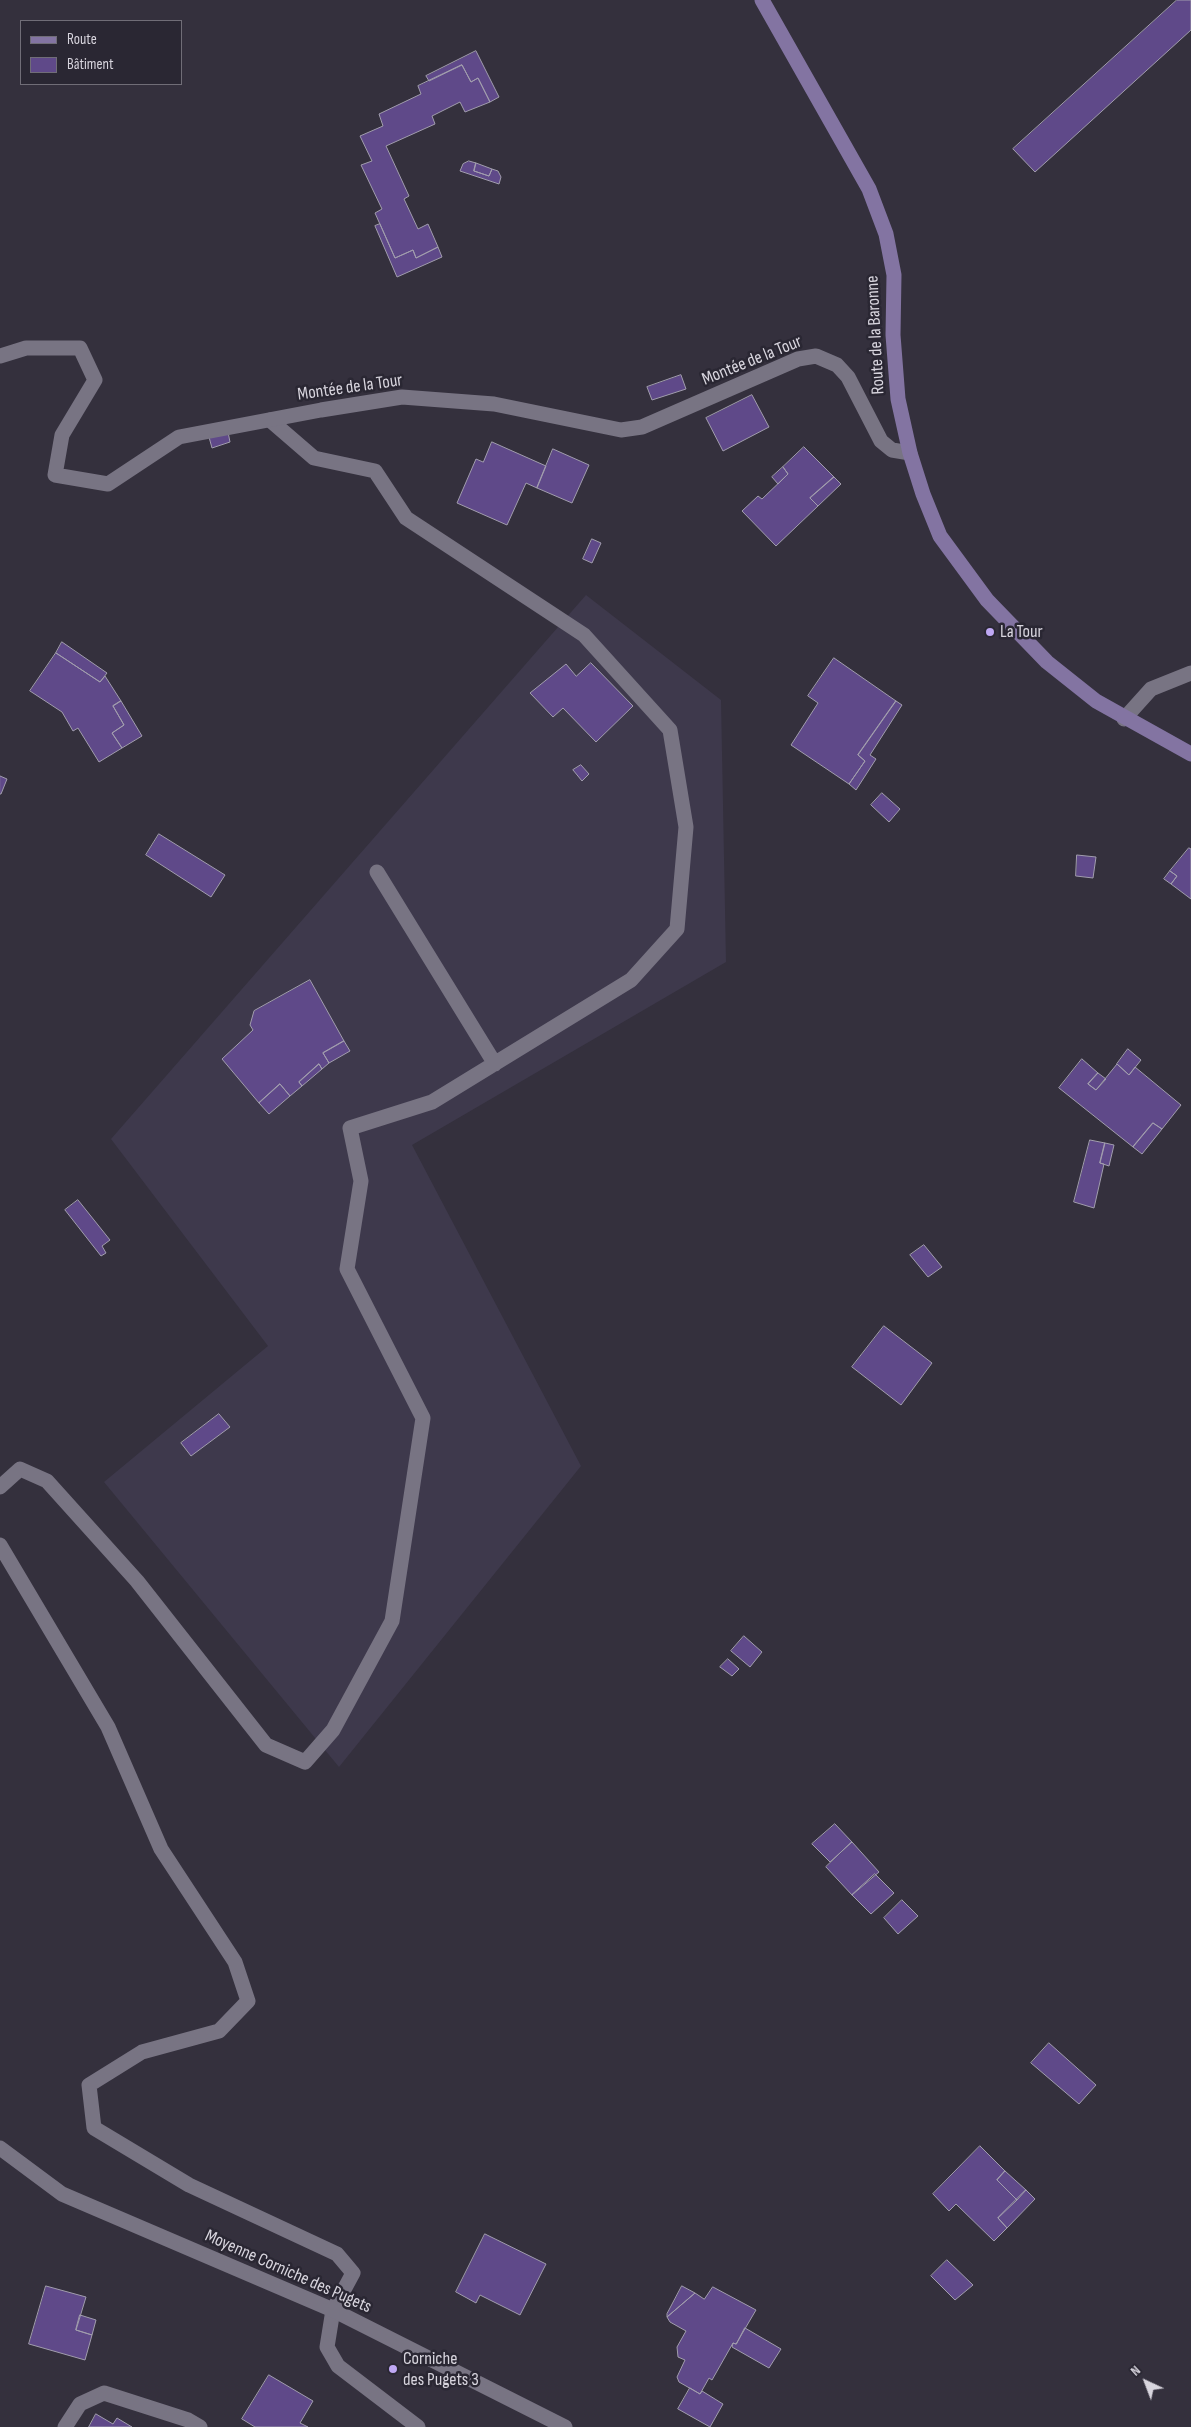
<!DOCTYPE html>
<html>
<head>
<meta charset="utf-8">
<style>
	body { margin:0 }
	#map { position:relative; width:1191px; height:2427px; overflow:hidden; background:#34303d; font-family:"Sofia Sans Condensed",sans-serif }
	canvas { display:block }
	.legend { position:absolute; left:20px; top:20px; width:162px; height:65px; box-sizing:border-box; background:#2a2733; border:1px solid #706d77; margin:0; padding:6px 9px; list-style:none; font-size:15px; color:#d8d5de }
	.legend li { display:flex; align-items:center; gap:10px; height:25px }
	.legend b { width:25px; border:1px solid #706d77 }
	.north { position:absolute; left:1121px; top:2357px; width:50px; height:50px; -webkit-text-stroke:4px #2a2733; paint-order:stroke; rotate:317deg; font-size:14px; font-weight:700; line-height:20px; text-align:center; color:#d8d5de }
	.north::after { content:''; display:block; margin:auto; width:18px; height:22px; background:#d8d5de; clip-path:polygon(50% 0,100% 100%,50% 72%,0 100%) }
</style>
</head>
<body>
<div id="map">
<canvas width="1191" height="2427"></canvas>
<ul class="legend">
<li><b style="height:6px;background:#8374a2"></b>Route</li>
<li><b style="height:14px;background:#5f4989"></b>Bâtiment</li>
</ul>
<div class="north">N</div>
</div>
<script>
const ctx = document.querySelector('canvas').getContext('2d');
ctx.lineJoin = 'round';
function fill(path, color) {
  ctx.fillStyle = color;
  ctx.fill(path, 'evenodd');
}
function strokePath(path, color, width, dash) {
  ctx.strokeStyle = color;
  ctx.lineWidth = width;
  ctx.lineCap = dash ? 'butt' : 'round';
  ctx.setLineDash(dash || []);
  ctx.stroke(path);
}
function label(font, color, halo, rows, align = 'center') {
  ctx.font = font + ' "Sofia Sans Condensed",sans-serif';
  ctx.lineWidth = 5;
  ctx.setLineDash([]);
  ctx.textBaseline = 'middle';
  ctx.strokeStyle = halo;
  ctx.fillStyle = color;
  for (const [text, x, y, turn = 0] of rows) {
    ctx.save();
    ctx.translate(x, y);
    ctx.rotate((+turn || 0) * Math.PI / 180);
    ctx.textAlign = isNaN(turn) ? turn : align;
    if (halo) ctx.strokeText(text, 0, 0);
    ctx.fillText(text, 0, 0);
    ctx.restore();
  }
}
fill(new Path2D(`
	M586 595 721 700 726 962 412 1145 581 1466 339 1767 104 1482 268 1346 111 1139Z`), '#3e394c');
const building = new Path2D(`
	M1177 0H1191V30L1035 172 1013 149Z
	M476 51 499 97 490 102 478 78 471 82 462 65 429 81 426 76Z
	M462 65 471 82 478 78 490 102 465 112 460 102 432 116 435 124 386 146 409 196 404 199 418 229 428 224 438 247 416 258 413 250 395 258 375 213 382 209 361 165 372 161 360 136 383 126 379 114 421 94 418 86Z
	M469 161 476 163 474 171 489 176 492 169 498 171 501 177 499 184 460 171 463 164Z
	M476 163 492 169 489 176 474 171Z
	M380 224 395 258 413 250 416 258 438 247 442 257 397 277 375 226Z
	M681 375 686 389 652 400 647 387Z
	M752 395 769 427 723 451 706 418Z
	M228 432 230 442 212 448 209 437Z
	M492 442 546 466 537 488 526 483 507 525 457 503 476 459 483 462Z
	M804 447 834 477 810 498 818 506 776 546 742 511 758 496 762 499 788 474 783 467Z
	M553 449 589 465 572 503 537 488Z
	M783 467 788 474 778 484 772 477Z
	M834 477 841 484 818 506 810 498Z
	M592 539 601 543 592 563 583 559Z
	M62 642 107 673 100 682 56 653Z
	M56 653 100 682 105 676 121 701 113 706 124 725 112 733 122 748 99 762 78 728 73 731 62 712 30 691Z
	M834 658 896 701 858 755 865 761 849 784 791 745 818 703 808 696Z
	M591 663 633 706 596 742 563 708 553 717 530 693 566 664 576 676Z
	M121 701 142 736 122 748 112 733 124 725 113 706Z
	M896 701 902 705 870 755 876 759 856 790 849 784 865 761 858 755Z
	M581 765 589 774 582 781 573 770Z
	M0 776 7 779 1 794H0Z
	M882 793 900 809 889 822 871 805Z
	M159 834 225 875 211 897 146 855Z
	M1189 848 1191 849V899L1171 884 1177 876 1170 871Z
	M1077 855 1096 857 1093 878 1076 876Z
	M1170 871 1177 876 1171 884 1164 879Z
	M310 980 344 1041 323 1053 329 1063 322 1069 319 1064 299 1082 302 1086 290 1096 280 1084 259 1103 222 1059 253 1030 250 1025 254 1011Z
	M344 1041 350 1051 329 1063 323 1053Z
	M1128 1049 1141 1060 1129 1075 1117 1064Z
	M1082 1059 1098 1073 1088 1084 1096 1090 1117 1064 1129 1075 1135 1067 1181 1105 1162 1129 1153 1123 1133 1147 1059 1088Z
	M319 1064 322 1069 302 1086 299 1082Z
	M1098 1073 1106 1079 1096 1090 1088 1084Z
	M280 1084 290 1096 269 1114 259 1103Z
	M1153 1123 1162 1129 1142 1154 1133 1147Z
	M1090 1140 1105 1143 1100 1163 1104 1164 1094 1208 1074 1202Z
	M1105 1143 1114 1145 1109 1166 1100 1163Z
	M78 1200 110 1240 102 1246 106 1253 101 1256 65 1210Z
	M924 1245 942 1267 928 1277 910 1255Z
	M884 1326 932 1363 901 1405 852 1367Z
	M219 1414 230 1427 191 1456 181 1443Z
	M744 1636 762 1652 750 1667 731 1651Z
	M728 1659 739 1669 732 1676 720 1667Z
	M835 1824 852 1842 830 1862 812 1844Z
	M852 1842 879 1872 852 1895 826 1867Z
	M875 1874 894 1893 871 1914 852 1895Z
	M902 1900 918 1916 898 1934 884 1918Z
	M1049 2043 1096 2085 1079 2104 1031 2063Z
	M980 2146 1005 2171 997 2180 1017 2200 998 2218 1007 2228 994 2241 956 2204 949 2211 933 2194Z
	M1005 2171 1026 2190 1017 2200 997 2180Z
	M1026 2190 1035 2199 1007 2228 998 2218Z
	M485 2234 546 2264 520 2315 480 2295 476 2303 456 2292Z
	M947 2260 973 2285 955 2300 931 2276Z
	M46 2286 86 2297 76 2330 92 2335 85 2360 29 2344Z
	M682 2286 695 2293 667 2317V2314Z
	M713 2287 756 2310 736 2344 733 2343 712 2380 709 2378 700 2394 679 2382 677 2377 685 2360 678 2357 677 2347 686 2331 670 2322 667 2317 695 2293 704 2299Z
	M80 2315 96 2320 92 2335 76 2330Z
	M745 2328 781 2349 769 2368 732 2347 733 2343 736 2344Z
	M269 2375 313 2401 300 2423 308 2427H255L242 2419Z
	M690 2388 700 2394 702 2391 723 2404 710 2427 678 2409Z
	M96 2414 113 2424 117 2418 132 2427H89Z`);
fill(building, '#5f4989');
strokePath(building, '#a19dad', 1);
strokePath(new Path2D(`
	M1124 719 1151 689 1191 673
	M377 872 495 1064
	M0 1487 20 1469 47 1481 137 1581 266 1745 305 1762 333 1730 392 1621 423 1418 347 1269 361 1181 350 1128 432 1102 631 980 677 929 686 827 670 730 584 635 406 518 375 471 314 458 270 420
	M0 1545 108 1727 161 1849 235 1962 248 2001 219 2031 142 2052 89 2085 94 2128 189 2185 337 2254 353 2273 333 2310`), '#787483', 15);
strokePath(new Path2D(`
	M0 356 26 348H80L95 380 62 435 55 475 108 484 179 437 321 410 402 397 494 404 621 430 642 427 798 359 816 356 837 365 848 377 881 441 892 450 910 453
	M333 2310 327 2347 338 2366 418 2427
	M65 2427 80 2404 104 2393 188 2420 200 2427`), '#787483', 15);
strokePath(new Path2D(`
	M0 2148 62 2194 333 2310 565 2427`), '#787483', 15);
strokePath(new Path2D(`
	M762 0 869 189 886 234 894 275 893 335 898 399 910 453 923 494 940 536 987 600 1047 662 1096 701 1191 754`), '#8374a2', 15);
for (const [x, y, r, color] of [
	[990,632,5,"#bfa8f4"],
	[393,2369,5,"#bfa8f4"]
]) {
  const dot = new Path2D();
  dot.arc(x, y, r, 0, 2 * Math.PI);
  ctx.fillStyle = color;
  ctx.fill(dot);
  strokePath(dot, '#2a2733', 2);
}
label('18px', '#d8d5de', '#2a2733', [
	["Route de la Baronne",876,335,-93],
	["Montée de la Tour",752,361,-22],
	["Montée de la Tour",350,388,-8],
	["Moyenne Corniche des Pugets",288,2272,24]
]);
label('18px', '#d8d5de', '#2a2733', [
	["La Tour",1000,632],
	["Corniche",403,2359],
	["des Pugets 3",403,2380]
], 'left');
</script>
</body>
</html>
